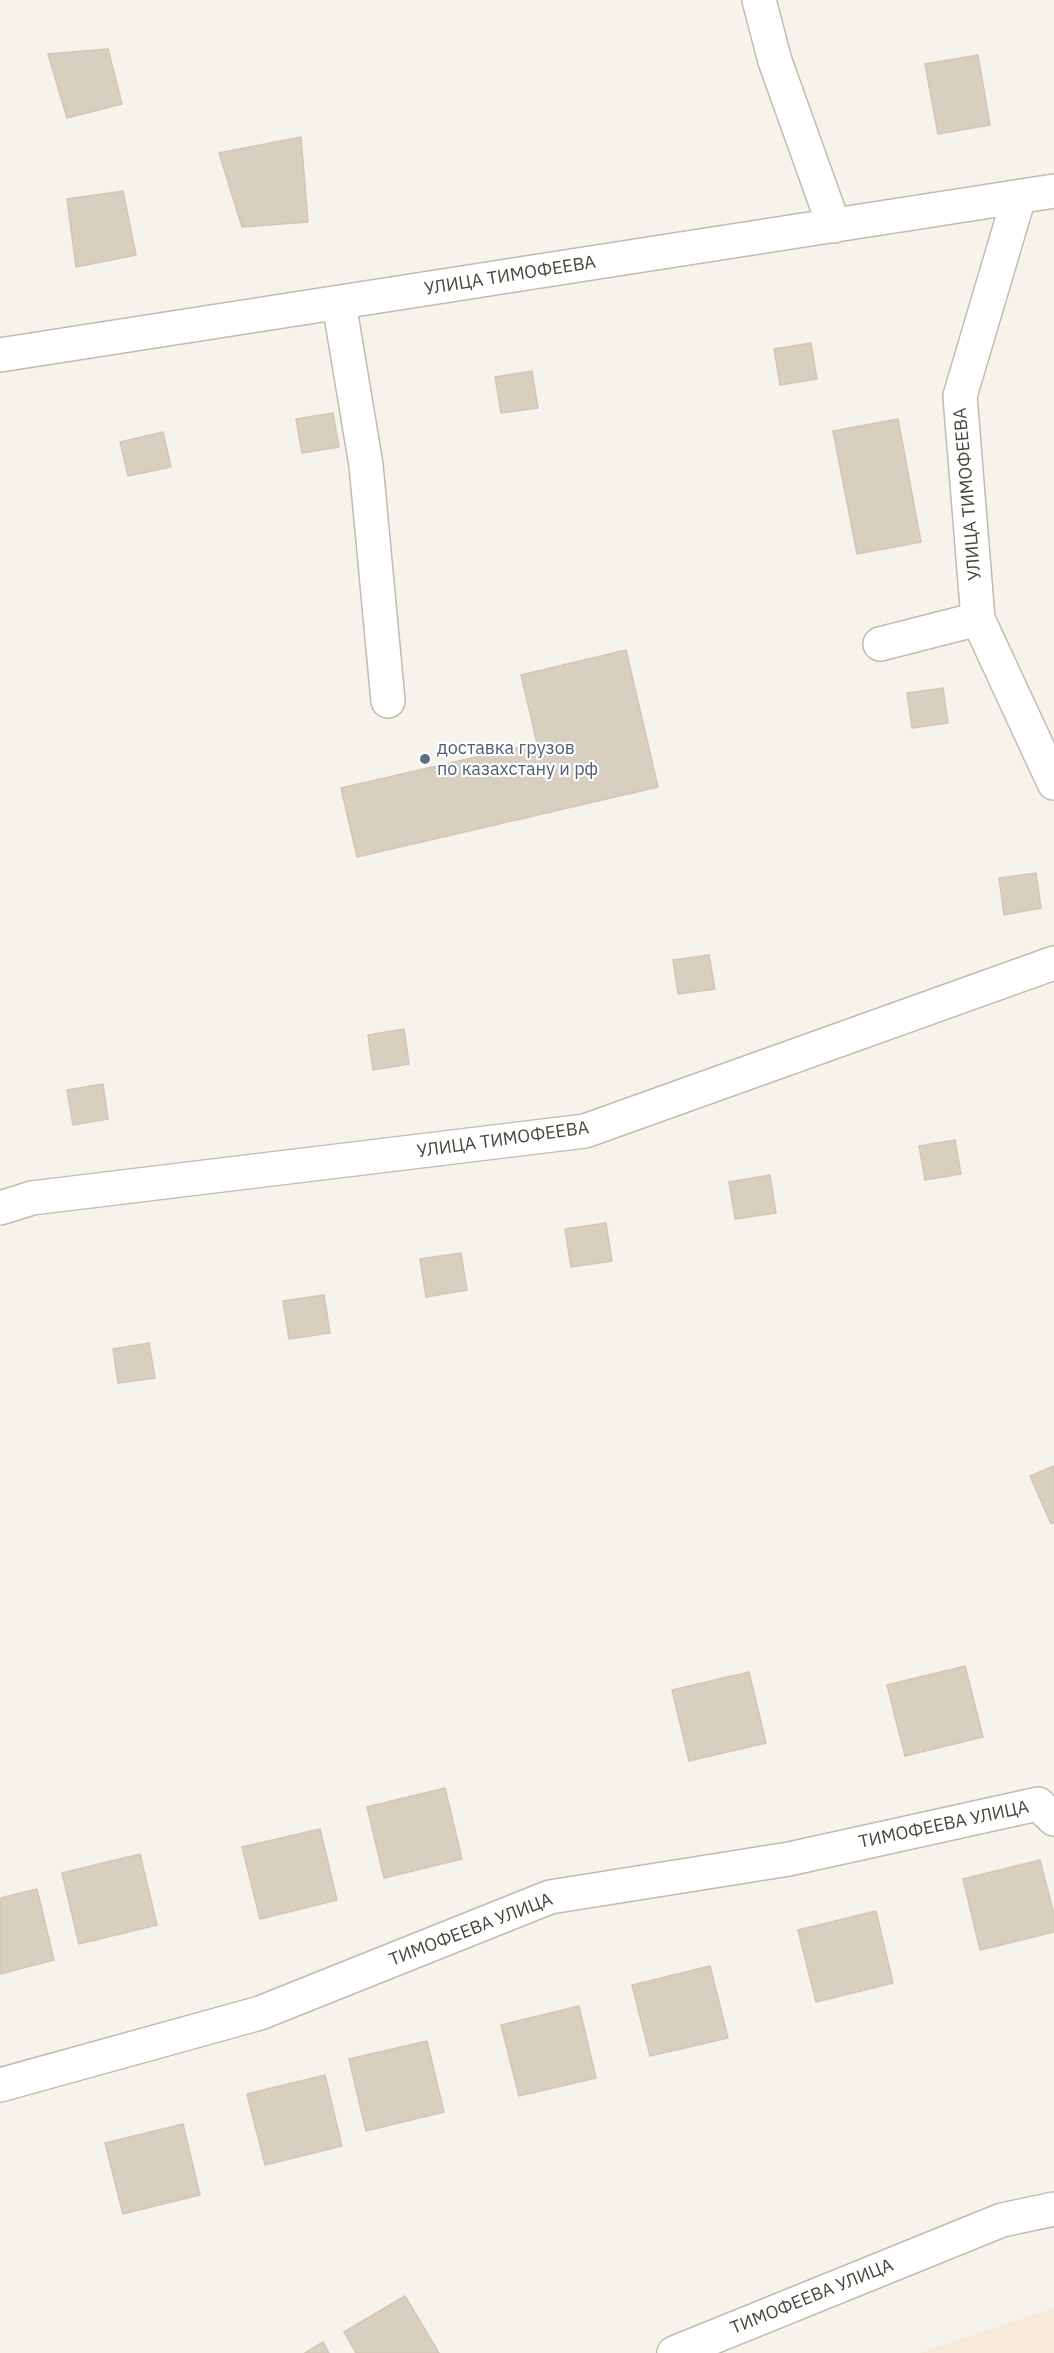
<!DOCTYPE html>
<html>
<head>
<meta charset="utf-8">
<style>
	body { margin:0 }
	canvas { display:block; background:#f6f3ec }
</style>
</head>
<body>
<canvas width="1054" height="2353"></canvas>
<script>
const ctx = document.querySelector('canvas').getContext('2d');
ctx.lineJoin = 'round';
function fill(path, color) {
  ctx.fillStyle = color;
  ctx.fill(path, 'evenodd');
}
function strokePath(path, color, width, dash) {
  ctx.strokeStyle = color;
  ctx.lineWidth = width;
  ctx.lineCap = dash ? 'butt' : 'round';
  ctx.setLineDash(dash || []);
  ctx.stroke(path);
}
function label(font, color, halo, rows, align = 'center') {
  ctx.font = font + ' "IBM Plex Sans",sans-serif';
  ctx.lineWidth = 4.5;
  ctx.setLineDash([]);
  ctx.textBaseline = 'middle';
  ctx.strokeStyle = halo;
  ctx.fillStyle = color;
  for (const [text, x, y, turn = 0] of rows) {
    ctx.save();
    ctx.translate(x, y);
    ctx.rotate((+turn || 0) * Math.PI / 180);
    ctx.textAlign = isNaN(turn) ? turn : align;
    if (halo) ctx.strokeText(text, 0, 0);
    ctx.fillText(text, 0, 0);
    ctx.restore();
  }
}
fill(new Path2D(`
	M1054 2308V2353H920Z`), '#f7ead8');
const building = new Path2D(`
	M108 49 122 104 67 118 48 54Z
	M978 55 990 125 938 134 925 64Z
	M301 137 308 222 242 227 219 153Z
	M123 191 136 255 76 267 67 199Z
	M811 343 817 379 780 385 774 349Z
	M532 371 538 408 501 413 495 377Z
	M333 413 339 447 302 453 296 419Z
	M898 419 921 542 857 554 833 431Z
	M163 432 171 467 128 476 120 442Z
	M626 650 658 787 357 857 341 788 537 743 521 675Z
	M943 688 948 723 912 728 907 693Z
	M1036 873 1041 908 1004 915 999 878Z
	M709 955 715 989 678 994 673 960Z
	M404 1029 409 1064 373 1070 368 1035Z
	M103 1084 108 1119 73 1125 67 1090Z
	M955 1140 961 1174 925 1180 919 1146Z
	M770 1175 776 1213 735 1219 729 1182Z
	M606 1223 612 1261 571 1267 565 1229Z
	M461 1253 467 1290 426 1297 420 1259Z
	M324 1295 330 1333 289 1339 283 1301Z
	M149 1343 155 1378 118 1383 113 1349Z
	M1054 1466V1522L1051 1524 1030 1476Z
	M965 1666 983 1737 905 1756 887 1685Z
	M749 1672 766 1743 689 1761 672 1690Z
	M445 1788 462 1859 384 1878 367 1807Z
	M320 1829 337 1900 260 1919 242 1847Z
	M140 1854 157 1925 79 1944 62 1873Z
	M1040 1860 1054 1914V1932L980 1950 963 1879Z
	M37 1889 54 1960 0 1974V1898Z
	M876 1911 893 1983 816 2002 798 1930Z
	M710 1966 728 2038 650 2056 632 1985Z
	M579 2006 596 2078 519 2096 501 2025Z
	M427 2041 444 2112 366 2131 349 2059Z
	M325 2075 342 2146 265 2165 247 2094Z
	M183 2124 200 2195 123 2214 105 2143Z
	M405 2296 439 2353H356L344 2332Z
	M323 2342 329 2353H305Z`);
fill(building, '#d8cfc1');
strokePath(building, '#d3c7b4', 1.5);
const minor = new Path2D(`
	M759 0 775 61 834 226
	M1019 197 960 396 978 619 1054 783
	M339 303 366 465 388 701
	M0 355 1054 191
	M880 644 978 619
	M0 1208 32 1198 585 1131 1054 963
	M0 2085 260 2013 550 1897 789 1859 1038 1804 1054 1819
	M674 2353 1002 2220 1054 2209`);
strokePath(minor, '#c2bbae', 36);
strokePath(minor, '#fff', 33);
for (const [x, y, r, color] of [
	[425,759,6,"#5c6f8a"]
]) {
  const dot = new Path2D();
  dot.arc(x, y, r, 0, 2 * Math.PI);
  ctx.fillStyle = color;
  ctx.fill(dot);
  strokePath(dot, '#fff', 2);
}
label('18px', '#4b4439', '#fff', [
	["УЛИЦА ТИМОФЕЕВА",510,276,-9],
	["УЛИЦА ТИМОФЕЕВА",968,494,-95],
	["УЛИЦА ТИМОФЕЕВА",503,1140,-8],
	["ТИМОФЕЕВА УЛИЦА",944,1825,-12],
	["ТИМОФЕЕВА УЛИЦА",471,1930,-21],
	["ТИМОФЕЕВА УЛИЦА",812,2297,-22]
]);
label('18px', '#4e5e75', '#fff', [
	["доставка грузов",437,749],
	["по казахстану и рф",437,770]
], 'left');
</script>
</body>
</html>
